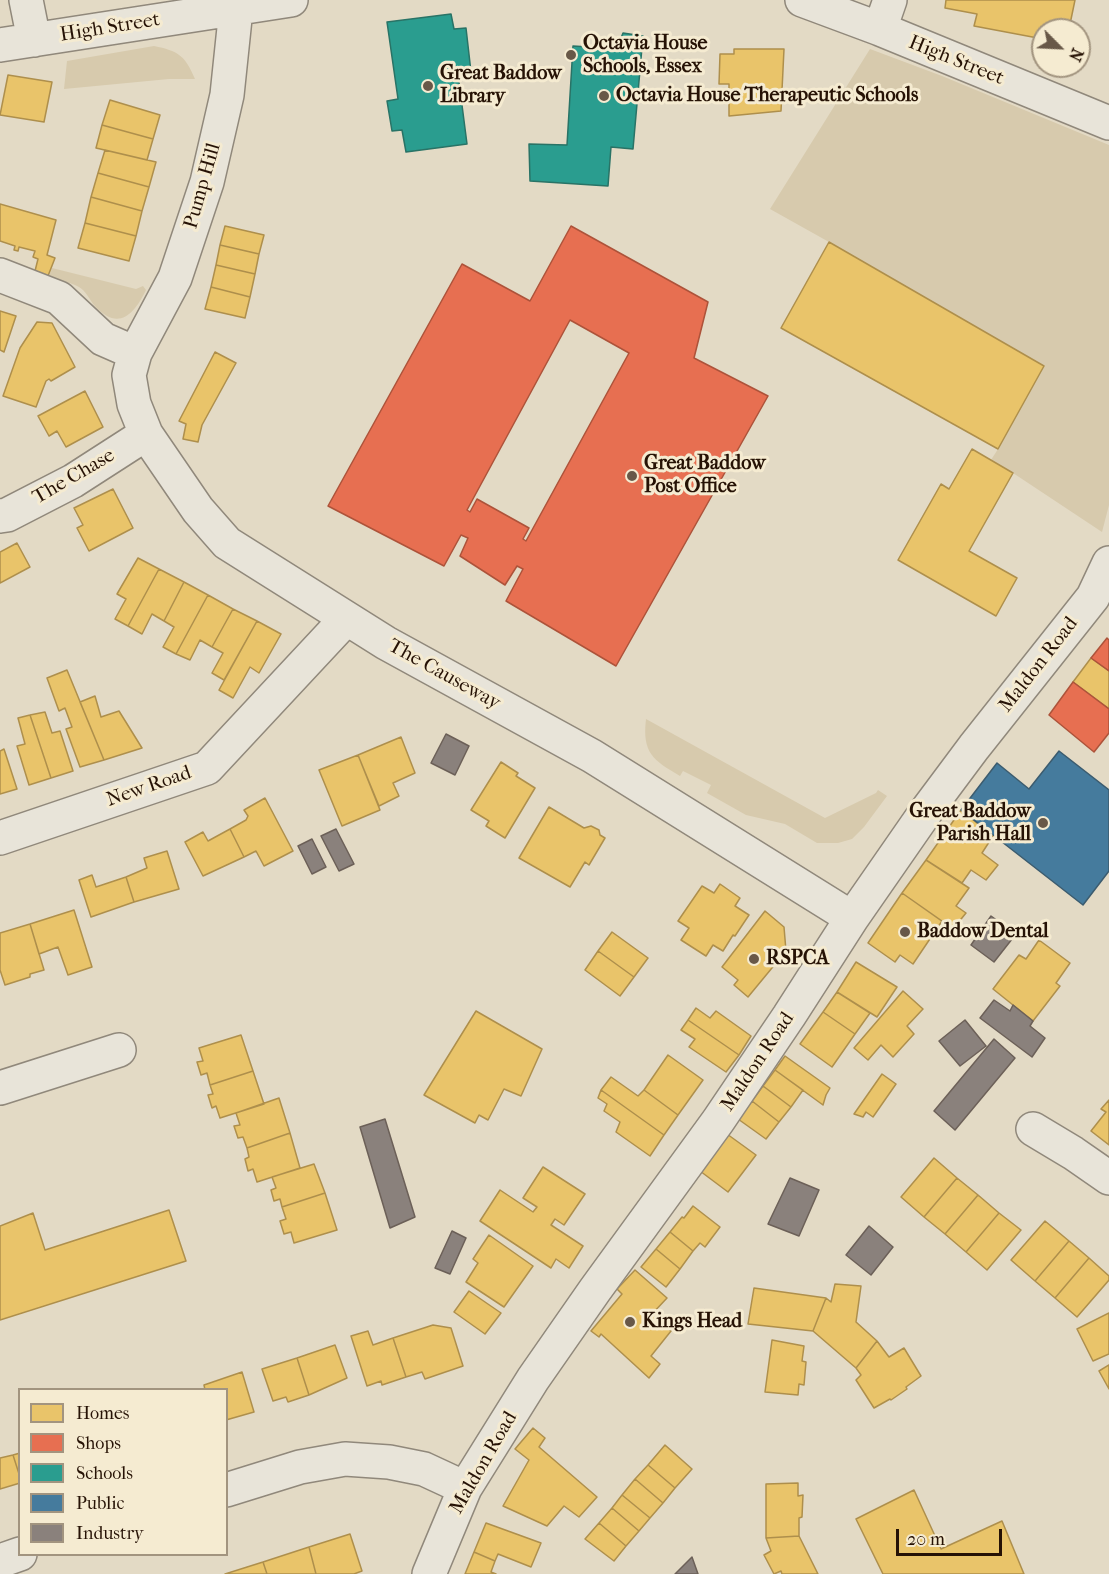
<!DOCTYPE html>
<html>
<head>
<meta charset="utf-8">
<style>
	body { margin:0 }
	#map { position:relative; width:1109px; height:1574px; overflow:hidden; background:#e3dac5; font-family:"IM FELL French Canon",serif }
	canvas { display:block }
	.legend { position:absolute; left:18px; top:1388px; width:210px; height:168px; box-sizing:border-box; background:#f5ebd1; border:2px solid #a2947f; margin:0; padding:8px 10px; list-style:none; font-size:18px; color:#261205 }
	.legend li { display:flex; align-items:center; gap:12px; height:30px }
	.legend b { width:30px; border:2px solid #a2947f }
	.north { position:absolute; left:1031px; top:18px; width:60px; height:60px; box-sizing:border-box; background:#f5ebd1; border:2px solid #a2947f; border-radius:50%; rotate:114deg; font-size:16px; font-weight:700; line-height:24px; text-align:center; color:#261205 }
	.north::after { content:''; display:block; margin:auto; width:21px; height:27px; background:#685848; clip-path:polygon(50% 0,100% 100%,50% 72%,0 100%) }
	.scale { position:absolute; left:896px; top:1529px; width:106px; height:27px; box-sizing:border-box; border:3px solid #261205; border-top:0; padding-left:8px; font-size:18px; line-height:21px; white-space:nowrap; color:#261205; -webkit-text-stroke:4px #f5ebd1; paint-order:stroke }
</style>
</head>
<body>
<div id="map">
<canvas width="1109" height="1574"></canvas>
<ul class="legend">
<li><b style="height:16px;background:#e9c46a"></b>Homes</li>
<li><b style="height:16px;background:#e76f51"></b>Shops</li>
<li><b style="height:16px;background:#2a9d8f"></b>Schools</li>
<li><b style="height:16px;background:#457b9d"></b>Public</li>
<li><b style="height:16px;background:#8a817c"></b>Industry</li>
</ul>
<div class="north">N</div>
<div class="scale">20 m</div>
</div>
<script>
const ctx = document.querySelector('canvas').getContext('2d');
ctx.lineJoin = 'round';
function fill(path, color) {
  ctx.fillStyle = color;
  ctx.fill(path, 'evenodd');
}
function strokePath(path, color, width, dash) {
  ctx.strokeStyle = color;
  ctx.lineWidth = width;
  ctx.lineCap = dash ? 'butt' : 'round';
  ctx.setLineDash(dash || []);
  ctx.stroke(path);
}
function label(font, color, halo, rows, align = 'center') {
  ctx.font = font + ' "IM FELL French Canon",serif';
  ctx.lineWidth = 6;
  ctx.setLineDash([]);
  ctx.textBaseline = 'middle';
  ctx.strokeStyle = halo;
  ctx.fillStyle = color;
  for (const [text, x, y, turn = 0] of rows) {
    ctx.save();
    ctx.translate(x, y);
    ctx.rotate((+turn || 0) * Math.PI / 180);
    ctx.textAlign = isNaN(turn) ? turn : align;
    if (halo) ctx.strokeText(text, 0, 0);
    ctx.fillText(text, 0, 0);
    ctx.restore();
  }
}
fill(new Path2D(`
	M154 46C178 51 185 55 195 79H169L64 89 67 61Z
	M870 49 942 76 1109 145V505L1102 532 1013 473 991 460 998 449 829 242 770 209Z
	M52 268 136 289 143 286 146 290C134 315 118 332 94 305 90 300 86 291 79 287 70 282 58 280 49 276Z
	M646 719 825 818 876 793 878 790 887 796 864 827 852 839 838 843H817L785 824 746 815 707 793 711 785 683 771 680 776C653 760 642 753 646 719Z`), '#d7caad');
const homes = new Path2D(`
	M946 0H1075L1069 29 1055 26V30H1043V39L974 26 977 14 945 8Z
	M734 49H784L781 111 729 116V84H719L720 54H734Z
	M8 75 52 82 44 122 0 115Z
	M110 100 160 115 153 139 102 125Z
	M102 125 153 139 147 160 96 148Z
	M105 150 156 162 149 187 98 173Z
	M98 173 149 187 142 211 91 197Z
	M91 197 142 211 136 236 85 223Z
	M0 204 56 220 47 255 55 258 48 276 35 271 38 259 33 257 35 251 19 247 18 251 14 250 15 246 0 241Z
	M85 223 136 236 129 261 78 248Z
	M225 226 264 235 259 254 220 245Z
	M829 242 1044 366 998 449 781 328Z
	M220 245 259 254 255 274 216 265Z
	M216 265 255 274 250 297 211 287Z
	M211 287 250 297 245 318 205 309Z
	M0 311 16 316 4 352 0 350Z
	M37 322 52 323 75 367 51 381 49 379 46 381 36 407 3 396 20 348Z
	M215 352 236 363 202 425 198 442 183 439 186 424 179 421Z
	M85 391 103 427 66 447 57 431 49 436 38 416Z
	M972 449 1013 473 969 551 1017 578 996 616 898 560 941 484 949 489Z
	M113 489 133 528 89 551 77 528 83 525 74 508Z
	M17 543 30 567 0 583V552Z
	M138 558 159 569 128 626 115 619 126 599 117 594Z
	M159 569 184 582 164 621 152 614 142 634 128 626Z
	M184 582 208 595 176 654 163 647 174 627 164 621Z
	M208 595 233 609 212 647 200 640 190 660 176 654Z
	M233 609 257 621 224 680 212 673 223 653 212 647Z
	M257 621 281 634 259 673 250 667 233 698 219 690Z
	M1091 658 1109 671V709L1073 682Z
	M67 670 104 760 80 767 66 729 72 727 65 708 59 711 47 678Z
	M95 696 101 717 119 711 142 748 104 760 80 702Z
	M45 712 52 733 60 731 73 771 51 778 30 715Z
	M30 715 51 778 29 785 17 746 25 744 18 718Z
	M401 737 415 773 393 783 399 796 379 806 358 755Z
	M4 749 17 789 0 794V751Z
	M358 755 380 810 342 826 319 770Z
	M501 762 518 773 516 776 535 788 505 838 486 826 489 821 471 810Z
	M265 798 293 851 264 866 256 851 244 857 230 829 246 820 248 816 244 810Z
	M549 807 584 828 591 826 599 830 600 835 605 838 589 865 585 862 570 887 519 858Z
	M961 810 993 836 982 853 998 865 986 880 971 870 962 883 926 860Z
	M230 829 244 857 203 876 185 842 203 832 208 841Z
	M167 851 179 889 134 902 126 877 147 868 144 858Z
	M926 860 969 888 956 906 966 913 953 929 902 893Z
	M92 875 96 887 126 877 134 902 91 917 79 880Z
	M720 884 740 898 735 906 749 915 735 936 733 935 723 951 713 945 706 956 681 940 689 928 678 921 702 886 714 893Z
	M902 893 942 921 913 964 900 955 895 962 868 943Z
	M74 910 92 967 68 975 58 947 39 954 30 924Z
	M765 911 784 927 786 951 748 997 734 985 738 980 722 967Z
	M30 924 44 970 30 974V977L5 985 0 970V933Z
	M612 932 648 958 634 977 598 951Z
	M1039 940 1070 963 1056 983 1060 986 1033 1021 993 989 1019 955 1026 959Z
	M598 951 634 977 620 996 585 970Z
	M856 962 897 987 877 1017 837 992Z
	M903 991 923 1009 907 1026 914 1034 893 1057 881 1045 868 1060 854 1048Z
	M837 992 870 1013 855 1034 823 1012Z
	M696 1008 710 1018 716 1011 751 1036 739 1055 688 1020Z
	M476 1011 542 1049 521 1096 504 1089 488 1120 479 1115 475 1123 424 1095Z
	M823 1012 855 1034 832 1067 800 1044Z
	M688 1020 739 1055 726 1072 689 1047 695 1039 681 1030Z
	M241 1035 253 1071 210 1085 207 1073 201 1075 197 1062 203 1061 199 1048Z
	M668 1055 703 1080 678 1115 644 1090Z
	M785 1056 830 1088 826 1095 823 1105 775 1070Z
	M775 1070 803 1090 791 1107 763 1086Z
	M253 1071 264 1104 220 1118 216 1106 212 1108 208 1095 213 1094 210 1085Z
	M882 1074 896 1084 873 1117 866 1112 863 1117 854 1114Z
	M611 1077 638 1096 644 1090 678 1115 664 1135 601 1090Z
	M763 1086 791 1107 779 1122 752 1101Z
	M601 1090 664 1135 650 1156 616 1132 620 1122 604 1111 607 1104 598 1098Z
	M279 1098 290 1133 247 1148 243 1137 238 1138 234 1126 240 1125 236 1113Z
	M1109 1100V1145L1091 1131 1106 1112 1101 1109Z
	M752 1101 779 1122 766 1139 738 1119Z
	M290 1133 300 1168 257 1182 253 1169 248 1171 245 1159 249 1157 247 1148Z
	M727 1134 756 1155 728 1192 700 1171Z
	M934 1158 957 1178 924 1217 901 1197Z
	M314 1164 325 1193 282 1207 280 1199 274 1201 271 1190 276 1188 272 1177Z
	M543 1167 585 1194 564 1225 555 1219 551 1225 583 1246 569 1268 556 1259 551 1268 480 1221 500 1190 533 1212 537 1207 523 1198Z
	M957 1178 978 1195 945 1234 924 1217Z
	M325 1193 337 1230 294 1243 291 1232 284 1234 280 1221 286 1219 282 1207Z
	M978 1195 999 1213 966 1252 945 1234Z
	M693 1206 720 1227 705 1247 700 1243 693 1251 670 1232 682 1217 684 1218Z
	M169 1210 186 1261 0 1320V1226L33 1213 45 1250Z
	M999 1213 1021 1230 987 1270 966 1252Z
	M1045 1221 1069 1241 1035 1281 1011 1260Z
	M670 1232 693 1251 680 1269 656 1249Z
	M489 1235 533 1266 504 1307 466 1282 478 1263 473 1259Z
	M1069 1241 1089 1258 1055 1298 1035 1281Z
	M656 1249 680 1269 666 1287 641 1267Z
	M1089 1258 1109 1276V1280L1077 1317 1055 1298Z
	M635 1270 667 1298 652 1314 671 1331 651 1356 660 1364 649 1378 601 1334 599 1337 591 1331 622 1294 617 1289Z
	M835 1284 861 1286 856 1322 877 1341 856 1368 813 1331 826 1298 831 1302Z
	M754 1288 826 1298 813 1331 748 1324Z
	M469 1291 501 1313 485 1334 454 1312Z
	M1109 1313V1354L1093 1361 1077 1329Z
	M433 1325 451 1328 463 1366 425 1379 422 1372 406 1377 393 1338Z
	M368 1331 373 1345 393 1338 406 1377 382 1385 381 1381 367 1386 351 1336Z
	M772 1340 804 1346 802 1361 806 1362 804 1385 799 1384 798 1395 765 1392Z
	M877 1341 889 1357 904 1348 921 1376 906 1387 907 1389 891 1400 890 1399 874 1408 856 1380 861 1375 856 1368Z
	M335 1345 347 1378 309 1395 297 1358Z
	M297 1358 309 1395 288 1402 286 1397 273 1401 262 1369Z
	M1109 1365V1389L1099 1371Z
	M242 1372 254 1412 226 1420V1390H205L204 1385Z
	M533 1428 545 1438 539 1447 597 1497 579 1517 564 1506 547 1526 503 1506 529 1460 515 1449Z
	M665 1445 692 1469 675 1488 648 1465Z
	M20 1453V1477L13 1455Z
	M13 1455 20 1477V1483L0 1489V1458Z
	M648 1465 675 1488 663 1503 635 1479Z
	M635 1479 663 1503 650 1518 622 1495Z
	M798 1483V1496L803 1495 802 1517 799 1518V1536L766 1538V1484Z
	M914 1490 941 1549 1002 1521 1024 1574H883L856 1519Z
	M622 1495 650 1518 639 1531 612 1508Z
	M612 1508 639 1531 626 1546 599 1523Z
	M486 1523 541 1543 531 1567 498 1554 495 1561 474 1552Z
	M599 1523 626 1546 614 1561 585 1539Z
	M350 1534 362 1571 354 1574H316L309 1547Z
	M799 1536 818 1574H782L781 1571 774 1574 764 1555 771 1551 766 1538Z
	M309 1547 316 1574H267L263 1562Z
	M474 1552 495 1561 491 1572 496 1574H465Z
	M263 1562 267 1574H225Z`);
fill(homes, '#e9c46a');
strokePath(homes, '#ae8f4c', 1.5);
const shops = new Path2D(`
	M571 226 708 302 694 358 768 396 616 666 506 601 523 569 517 566 505 585 460 556 468 538 461 535 444 566 328 506 462 264 530 301ZM570 320 629 353 526 541 523 539 529 528 477 499 470 512 467 510Z
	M1107 638 1109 640V671L1091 658Z
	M1073 682 1109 709V733L1094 752 1049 715Z`);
fill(shops, '#e76f51');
strokePath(shops, '#ad533a', 1.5);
const schools = new Path2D(`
	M451 14 454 29 466 28 471 72 458 74 467 144 406 152 402 130 392 131 387 101 398 99 387 22Z
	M623 33 643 36 633 149 611 147 608 186 530 181 529 144 567 145 573 46 605 48 606 37 621 38Z`);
fill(schools, '#2a9d8f');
strokePath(schools, '#297366', 1.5);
const public = new Path2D(`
	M1059 751 1109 790V871L1083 905 961 810 997 763 1029 789Z`);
fill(public, '#457b9d');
strokePath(public, '#3c5c6f', 1.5);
const industry = new Path2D(`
	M446 734 469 746 455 775 431 763Z
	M336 829 354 864 339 871 321 836Z
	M312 839 326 867 312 874 298 846Z
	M991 916 1016 934 994 962 971 945Z
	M994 1000 1010 1011 1013 1005 1033 1021 1030 1026 1045 1038 1032 1057 980 1018Z
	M965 1020 986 1046 960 1066 939 1041Z
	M994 1039 1015 1058 955 1130 934 1111Z
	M385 1119 415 1217 390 1228 360 1127Z
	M790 1178 819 1190 799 1236 768 1224Z
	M869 1226 893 1247 871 1275 846 1255Z
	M452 1231 466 1238 450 1274 435 1268Z
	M692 1557 698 1574H675Z`);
fill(industry, '#8a817c');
strokePath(industry, '#6c6058', 1.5);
const minor = new Path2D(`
	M26 0 34 40
	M802 0 880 29 1109 123
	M236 9 227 95 207 182 175 278 135 353 129 375 134 404 146 434 198 510 227 543 386 643 592 756 852 918
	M880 29 890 0
	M0 45 291 0
	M0 275 59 298 103 339 135 353
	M0 516 7 515 73 481 146 434
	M0 838 207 768 346 619
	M0 1088 119 1050
	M1033 1129 1073 1153 1109 1178
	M226 1490 300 1467 345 1459 389 1462 424 1469 465 1488
	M0 1561 20 1554
	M429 1574 465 1488 533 1379 595 1290 718 1121 789 1016 852 918 927 810 974 747 1093 597 1109 563`);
strokePath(minor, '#90887b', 36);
strokePath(minor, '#e8e4d9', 33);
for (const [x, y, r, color] of [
	[571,55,6,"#685848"],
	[428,86,6,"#685848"],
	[604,96,6,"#685848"],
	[632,476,6,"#685848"],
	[1043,823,6,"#685848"],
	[905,932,6,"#685848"],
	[754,959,6,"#685848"],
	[630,1322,6,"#685848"]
]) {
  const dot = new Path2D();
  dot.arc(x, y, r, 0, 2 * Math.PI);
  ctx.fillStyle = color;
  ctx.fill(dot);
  strokePath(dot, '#f5ebd1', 2);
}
label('20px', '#261205', '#f5ebd1', [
	["High Street",110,28,-9],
	["High Street",956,61,22],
	["Pump Hill",203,186,-74],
	["The Chase",74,477,-30],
	["Maldon Road",1039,665,-52],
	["The Causeway",444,675,29],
	["New Road",149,787,-19],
	["Maldon Road",758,1062,-56],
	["Maldon Road",484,1463,-60]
]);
label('bold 20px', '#261205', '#f5ebd1', [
	["Octavia House",583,44],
	["Schools, Essex",583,67],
	["Great Baddow",440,74],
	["Library",440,97],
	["Octavia House Therapeutic Schools",616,96],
	["Great Baddow",644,464],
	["Post Office",644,487],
	["Great Baddow",1031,812,"right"],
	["Parish Hall",1031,835,"right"],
	["Baddow Dental",917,932],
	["RSPCA",766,959],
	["Kings Head",642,1322]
], 'left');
</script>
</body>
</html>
